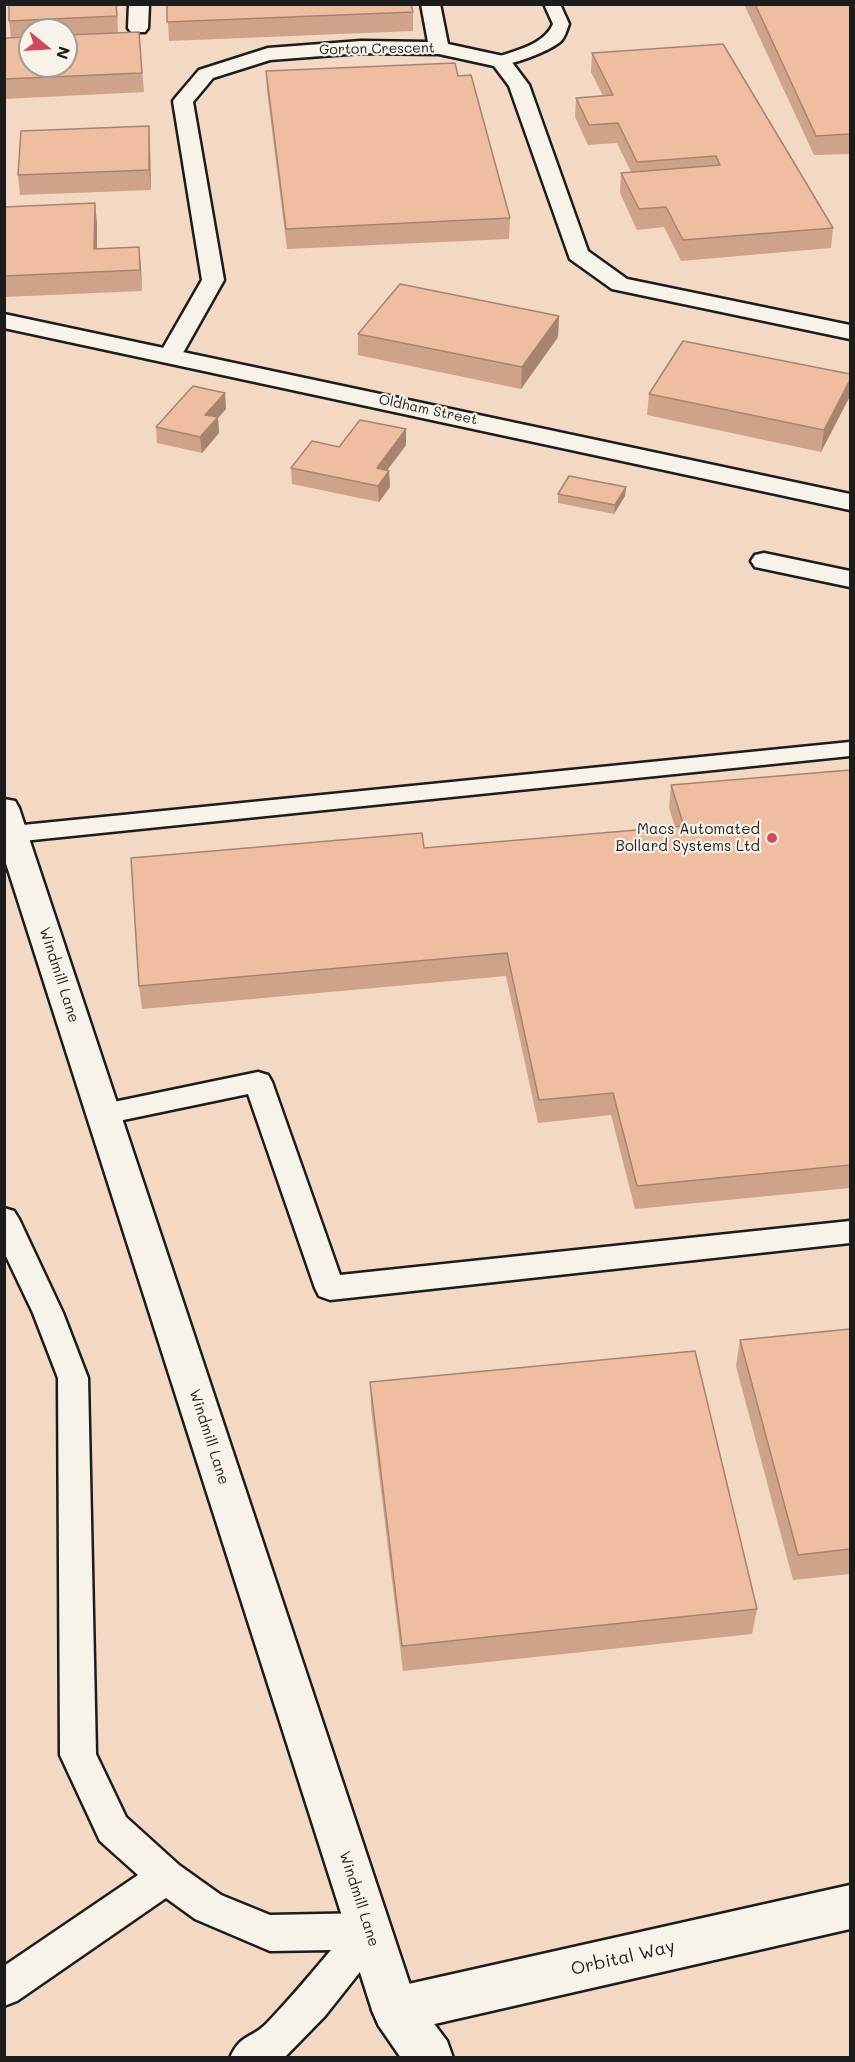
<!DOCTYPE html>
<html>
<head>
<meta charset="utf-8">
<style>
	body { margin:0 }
	#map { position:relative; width:855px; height:2062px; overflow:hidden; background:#f5e3d2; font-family:Mali,sans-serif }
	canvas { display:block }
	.frame { position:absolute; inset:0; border:6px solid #1c1c1c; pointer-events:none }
	.north { position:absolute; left:18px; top:18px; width:60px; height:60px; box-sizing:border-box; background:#f7f3e8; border:2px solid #9f9d96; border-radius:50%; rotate:108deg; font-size:16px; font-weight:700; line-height:24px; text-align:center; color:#1c1c1c }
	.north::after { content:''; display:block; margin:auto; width:21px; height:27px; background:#d1495b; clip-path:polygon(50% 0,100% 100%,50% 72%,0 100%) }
</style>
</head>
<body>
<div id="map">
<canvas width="855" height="2062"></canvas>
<div class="frame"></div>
<div class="north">N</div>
</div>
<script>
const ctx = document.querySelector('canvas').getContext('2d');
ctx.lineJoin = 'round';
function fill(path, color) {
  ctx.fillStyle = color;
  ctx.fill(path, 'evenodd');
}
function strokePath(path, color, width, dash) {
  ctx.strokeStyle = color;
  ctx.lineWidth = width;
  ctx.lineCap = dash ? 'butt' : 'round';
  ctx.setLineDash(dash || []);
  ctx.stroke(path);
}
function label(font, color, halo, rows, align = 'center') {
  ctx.font = font + ' Mali,sans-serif';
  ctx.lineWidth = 4.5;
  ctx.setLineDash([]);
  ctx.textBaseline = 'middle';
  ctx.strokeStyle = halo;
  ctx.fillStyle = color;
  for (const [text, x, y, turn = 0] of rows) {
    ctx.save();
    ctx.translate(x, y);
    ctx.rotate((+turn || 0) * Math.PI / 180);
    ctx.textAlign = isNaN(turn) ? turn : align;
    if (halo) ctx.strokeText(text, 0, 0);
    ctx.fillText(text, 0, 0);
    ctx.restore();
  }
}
fill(new Path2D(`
	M5 5H850V2057L5 2058ZM30 30H66V66H30Z`), '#f3d8c3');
const service = new Path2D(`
	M544 4H560L569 24C567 29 565 38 560 42 549 51 508 68 495 64L493 61 495 58C516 50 544 45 553 24Z
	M850 742V756L13 842 4 840V828L13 826Z
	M258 1072 268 1075 272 1082 340 1275 850 1221V1243L330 1300 319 1296 315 1288 248 1094 104 1124 94 1121 90 1114 94 1107 104 1104Z
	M4 1208 14 1211 19 1219 63 1313 88 1378 96 1754 126 1817 179 1865 221 1895 270 1915 369 1913 382 1918 387 1931 382 1944 325 2016 284 2058H230C240 2034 251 2039 266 2024 289 2000 310 1975 331 1950L270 1951 195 1919 166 1898 17 2001 4 2006V1966L138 1875 100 1841 60 1755 58 1378 33 1313 4 1252Z`);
const minor = new Path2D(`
	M129 4H149L148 28 145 32H131L128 28Z
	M421 4H440L448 44 508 57 529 85 588 251 627 279 850 325V339L612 289 570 259 509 86 494 66 439 54 361 53 270 60 213 78 193 102 224 280 179 360 171 362 163 360 159 355 202 280 173 101 176 97 199 70 268 48 361 41 428 42Z
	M764 553 850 571V587L755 567 751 561 755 555Z
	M850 1885V1929L395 2033 379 2026 372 2010 379 1994 395 1987Z`);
const tertiary = new Path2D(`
	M4 314 850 494V510L4 328Z
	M4 799 15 801 19 808 414 1997 447 2041 453 2058H401L379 2026 372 2010 4 857Z`);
strokePath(service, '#1c1c1c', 5);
strokePath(minor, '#1c1c1c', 5);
strokePath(tertiary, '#1c1c1c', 5);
fill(service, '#f7f3e8');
fill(minor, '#f7f3e8');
fill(tertiary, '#f7f3e8');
fill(new Path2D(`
	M117 4 118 33 139 32 144 92 4 99V38H11L9 21ZM30 30H66V66H30Z
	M167 4 413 12V31L169 41Z
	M744 4H850V154L814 155Z
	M592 53 833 228 831 248 681 261 664 227 637 230 620 193 621 173 631 172 617 143 588 145 575 117 576 98 603 96 591 72Z
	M266 71 458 76 510 218 509 239 287 249 267 91Z
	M149 126 150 146 151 190 20 195 18 175Z
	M4 207 97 223V249L139 247 142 291 4 297Z
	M559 316 558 337 521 389 358 355V334Z
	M225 393 226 409 218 418 219 433 202 453 157 443 156 427Z
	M649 394 850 396 821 452 647 415Z
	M406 429V445L387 470 389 471 390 487 379 502 292 484 291 468 339 447Z
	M626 487 625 496 614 514 558 503V494Z
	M850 770V1188L635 1209 611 1115 538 1123 506 976 142 1009 139 986 424 848 675 827 669 808 671 785Z
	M850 1329V1574L793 1580 736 1366 740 1340Z
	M370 1382 757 1609 752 1634 403 1671 371 1408Z`), '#cea38a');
fill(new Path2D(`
	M149 126 150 146 151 190 149 170Z
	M95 203 97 223V269L94 249Z
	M139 247 141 267 142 291 140 270Z
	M559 316 558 337 521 389 522 367Z
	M850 380V396L821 452 824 430Z
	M225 393 226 409 218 418 219 433 202 453 200 437 205 415Z
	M406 429V445L377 484V468Z
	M389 471 390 487 379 502 378 486Z
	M626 487 625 496 614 514 615 505Z`), '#a78470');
const building = new Path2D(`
	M9 4H116L117 16 9 21Z
	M167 4H411L413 12 167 22Z
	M755 4H850V134L816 136Z
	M139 32 142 73 4 79V38L30 37V66H66V35Z
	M723 44 833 228 683 240 666 207 639 209 621 173 720 165 716 156 637 162 618 123 589 125 576 98 613 95 592 53Z
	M455 63 458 76 471 75 510 218 286 229 266 71Z
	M149 126V170L18 175 21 131Z
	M95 203 94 249 139 247 140 270 4 276V207Z
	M400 284 559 316 522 367 358 334Z
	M683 341 850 374V380L824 430 649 394Z
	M193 386 225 393 205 415 218 417 200 437 156 427Z
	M360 420 406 429 377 468 389 471 378 486 291 468 312 441 339 447Z
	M569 476 626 487 615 505 558 494Z
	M850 770V1165L637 1186 613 1093 539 1100 507 953 139 986 131 858 422 833 424 848 684 826 671 785Z
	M850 1329V1549L798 1555 740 1340Z
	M695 1351 757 1609 402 1646 370 1382Z`);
fill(building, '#efbda0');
strokePath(building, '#a78470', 1.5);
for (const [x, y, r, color] of [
	[772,838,6,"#d1495b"]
]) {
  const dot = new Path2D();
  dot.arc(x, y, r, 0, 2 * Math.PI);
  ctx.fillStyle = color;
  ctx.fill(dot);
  strokePath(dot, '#f7f3e8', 2);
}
label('14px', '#1c1c1c', '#f7f3e8', [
	["Gorton Crescent",377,49,-1],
	["Oldham Street",428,410,12]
]);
label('15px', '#1c1c1c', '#f7f3e8', [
	["Macs Automated",760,829],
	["Bollard Systems Ltd",760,846]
], 'right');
label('15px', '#1c1c1c', '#f7f3e8', [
	["Windmill Lane",59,975,72],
	["Windmill Lane",209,1437,72],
	["Windmill Lane",359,1899,72]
]);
label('18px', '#1c1c1c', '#f7f3e8', [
	["Orbital Way",623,1958,-13]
]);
</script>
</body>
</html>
